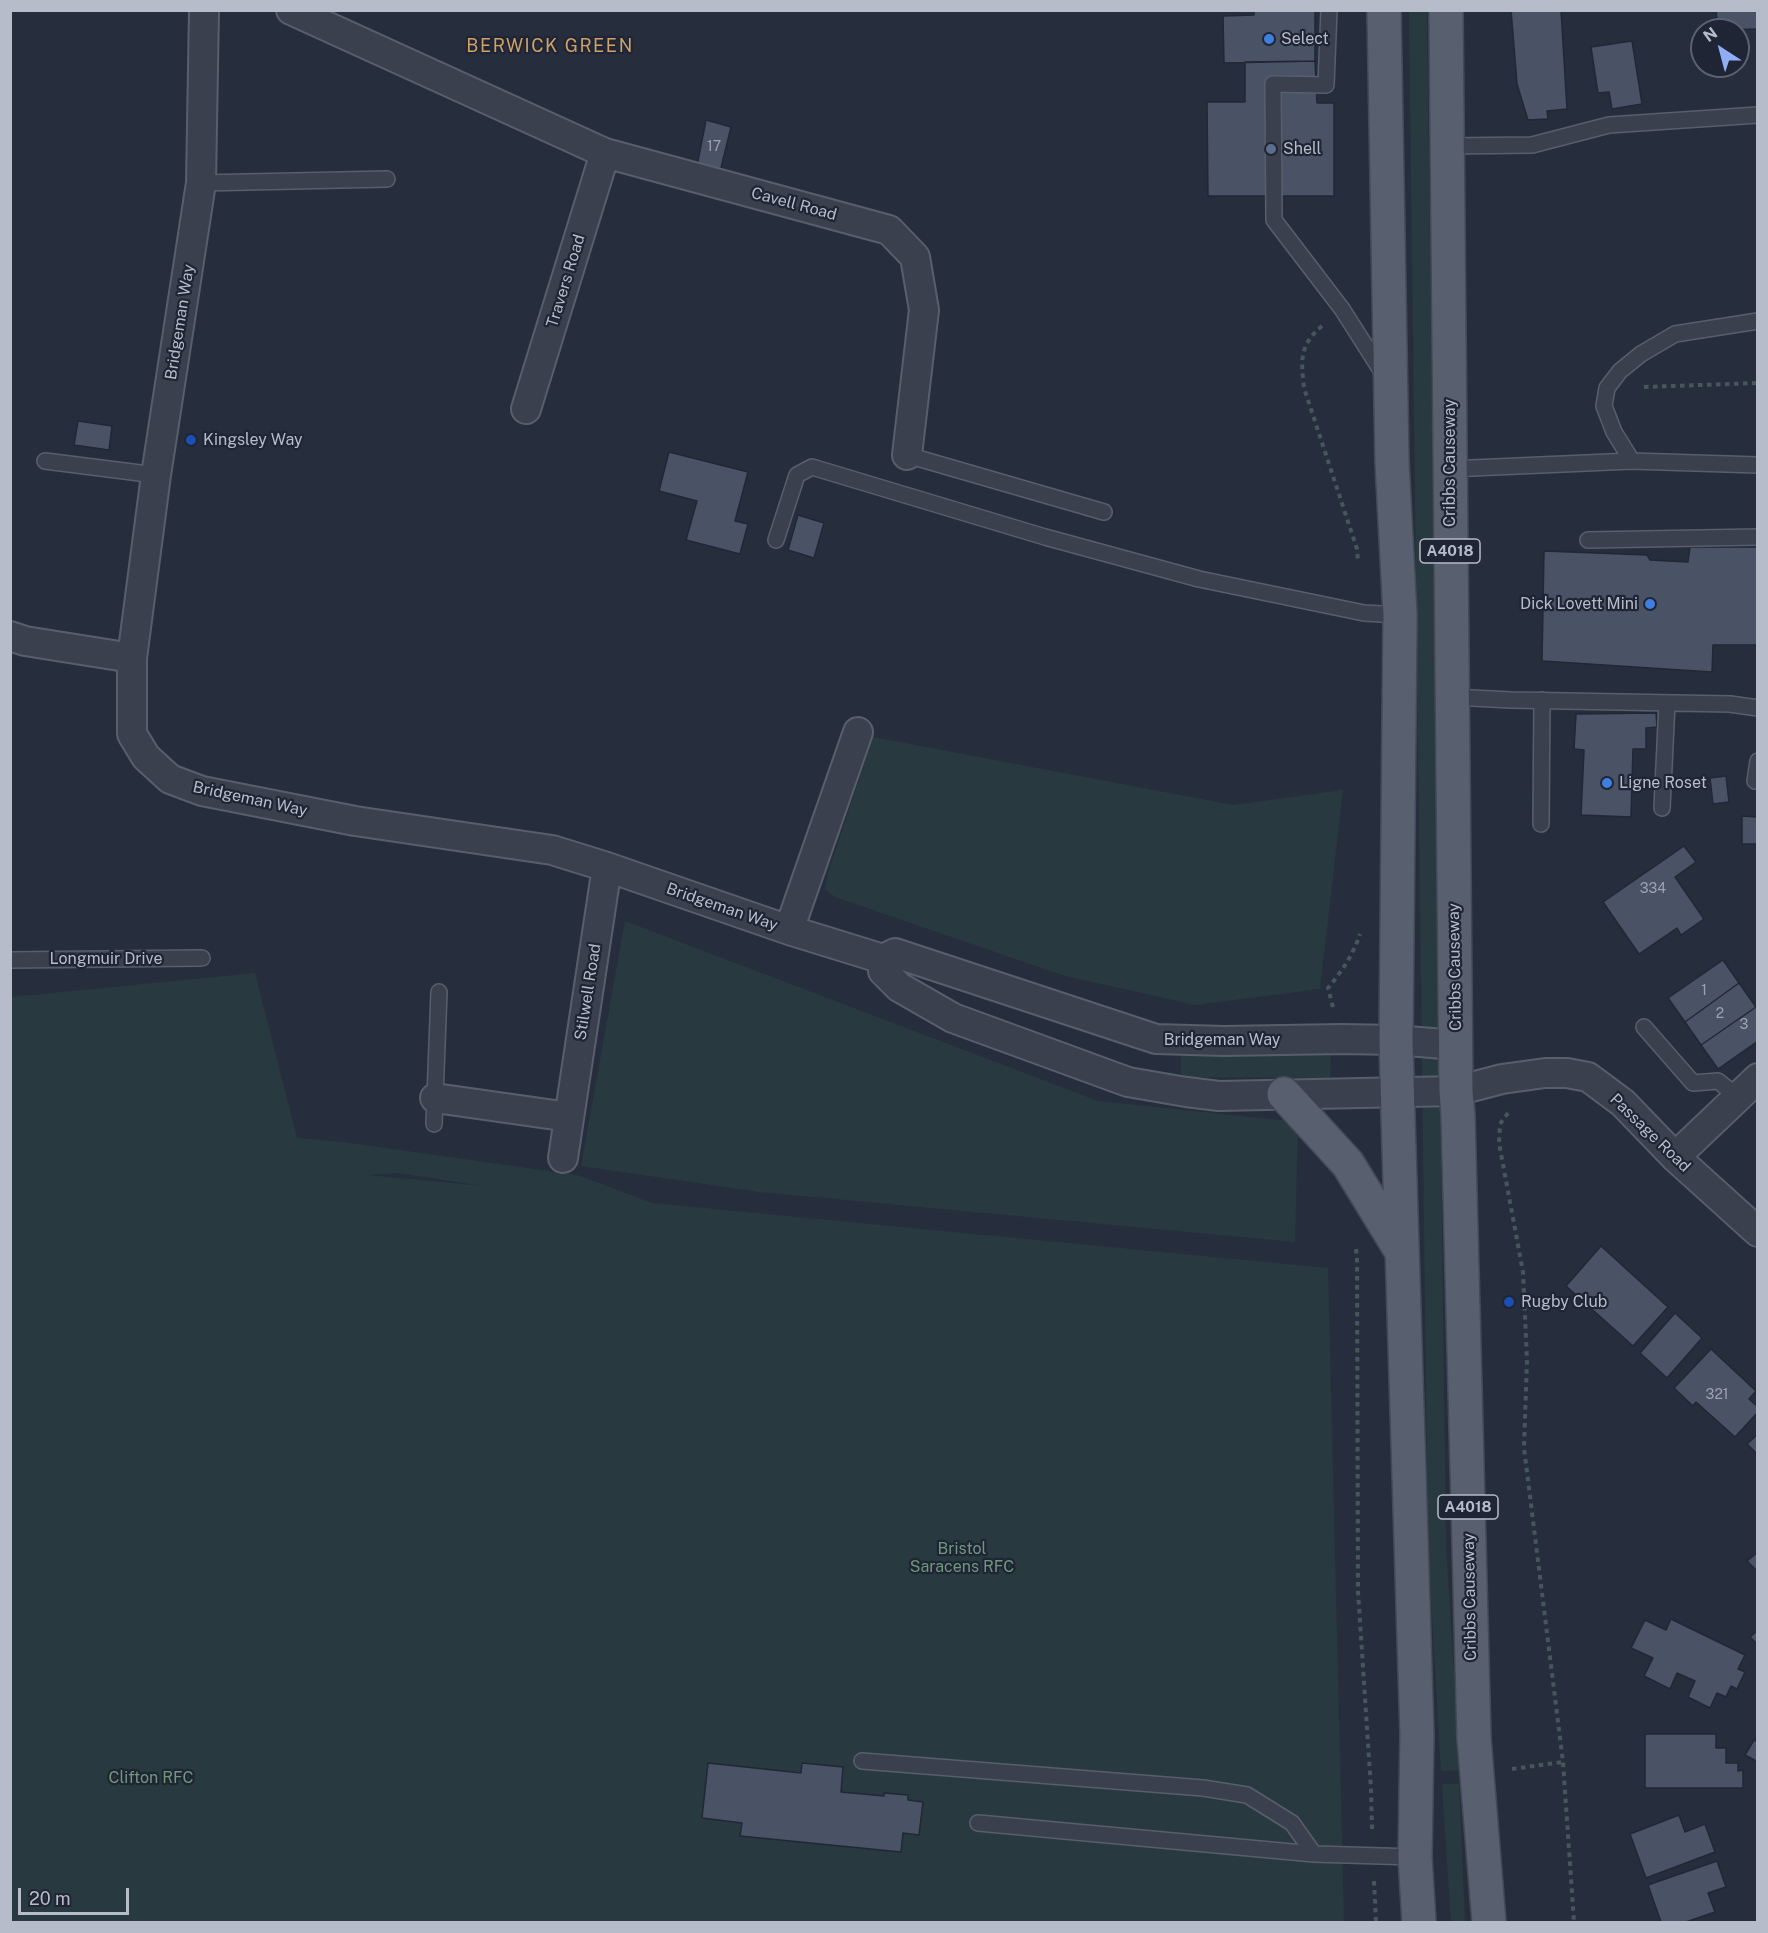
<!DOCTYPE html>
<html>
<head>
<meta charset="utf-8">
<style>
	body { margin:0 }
	#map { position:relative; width:1768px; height:1933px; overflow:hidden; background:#262e3e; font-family:"Public Sans",sans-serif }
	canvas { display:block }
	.frame { position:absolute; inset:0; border:12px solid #b6bcc9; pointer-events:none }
	.north { position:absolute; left:1690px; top:18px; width:60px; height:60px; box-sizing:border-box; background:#1f2534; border:2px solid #5b6170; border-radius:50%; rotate:324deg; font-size:16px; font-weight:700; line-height:24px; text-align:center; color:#b6bcc9 }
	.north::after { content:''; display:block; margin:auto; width:21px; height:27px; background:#91adf3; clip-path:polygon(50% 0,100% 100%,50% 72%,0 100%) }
	.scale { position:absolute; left:18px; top:1888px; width:111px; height:27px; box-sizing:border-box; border:3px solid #b6bcc9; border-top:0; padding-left:8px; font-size:18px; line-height:21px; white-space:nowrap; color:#b6bcc9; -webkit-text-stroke:4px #1f2534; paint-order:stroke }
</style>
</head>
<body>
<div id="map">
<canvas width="1768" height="1933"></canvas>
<div class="frame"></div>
<div class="north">N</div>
<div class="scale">20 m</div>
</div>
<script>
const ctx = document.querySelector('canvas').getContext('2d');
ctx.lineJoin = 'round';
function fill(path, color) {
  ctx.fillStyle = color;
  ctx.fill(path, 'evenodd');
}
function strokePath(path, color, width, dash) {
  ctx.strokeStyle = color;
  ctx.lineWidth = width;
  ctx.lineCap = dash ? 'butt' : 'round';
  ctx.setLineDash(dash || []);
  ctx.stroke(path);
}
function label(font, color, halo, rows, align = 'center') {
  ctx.font = font + ' "Public Sans",sans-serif';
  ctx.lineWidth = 4.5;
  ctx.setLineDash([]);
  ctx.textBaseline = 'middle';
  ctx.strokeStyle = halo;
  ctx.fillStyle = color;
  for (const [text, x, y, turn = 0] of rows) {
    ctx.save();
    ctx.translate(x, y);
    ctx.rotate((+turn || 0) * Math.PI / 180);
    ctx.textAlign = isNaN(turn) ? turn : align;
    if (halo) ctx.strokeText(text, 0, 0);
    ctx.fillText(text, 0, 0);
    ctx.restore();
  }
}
fill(new Path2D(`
	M1409 11H1427L1446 1546 1460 1770 1441 1771 1428 1545Z
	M873 737 1233 805 1343 790 1320 989 1195 1005 1062 975 835 897 825 889 828 873Z
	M625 921 1098 1101 1298 1122 1295 1242 760 1192 581 1166Z
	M255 973 297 1138 343 1142 577 1175 652 1203 1328 1268 1344 1922H11V997ZM399 1173 483 1186H484L368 1175Z
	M1181 1055H1331L1330 1078 1181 1077Z
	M1442 1784H1459L1465 1922H1451Z`), '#283a3f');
const building = new Path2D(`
	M1254 10H1315V61L1224 63 1223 16 1254 15Z
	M1511 10H1561L1567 109 1547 111 1548 119 1528 120 1517 84Z
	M1716 10H1757L1758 29 1718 30Z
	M1632 41 1642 104 1612 109 1609 92 1598 93 1591 47Z
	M1315 61 1317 103H1334V196H1208L1207 102H1245V62Z
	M706 120 731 127 720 172 697 166Z
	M78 421 112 426 109 450 74 445Z
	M669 452 748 472 735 521 748 524 740 554 686 540 697 501 659 491Z
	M798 515 824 523 814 558 788 550Z
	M1690 547H1758V645H1713L1712 672 1542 661 1544 551 1647 555 1650 560 1688 562Z
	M1656 713 1657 727 1646 728V749H1633L1631 817 1581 815 1584 750 1574 749 1576 714Z
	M1726 776 1729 802 1713 804 1710 778Z
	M1742 816 1758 817V844H1742Z
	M1684 846 1696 862 1675 877 1704 919 1681 935 1677 928 1639 954 1603 902Z
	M1723 960 1739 983 1685 1022 1668 998Z
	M1739 983 1756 1007 1701 1045 1685 1022Z
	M1756 1007 1758 1009V1041L1718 1069 1701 1045Z
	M1601 1246 1668 1307 1633 1346 1566 1286Z
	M1675 1313 1702 1338 1667 1378 1640 1353Z
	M1711 1349 1756 1391 1749 1399 1758 1407V1412L1735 1437 1696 1402 1693 1406 1674 1388Z
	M1757 1435H1758V1455L1747 1444Z
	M1758 1552V1572L1747 1561Z
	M1671 1619 1745 1655 1738 1669 1745 1672 1737 1689 1731 1686 1726 1697 1717 1693 1710 1708 1688 1697 1695 1681 1677 1673 1670 1689 1644 1676 1653 1658 1631 1648 1645 1620 1666 1630Z
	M1758 1630V1645L1750 1637Z
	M1645 1734H1716V1748H1726V1763H1738V1771L1743 1770V1788H1645Z
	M1754 1740 1758 1742V1762L1745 1755Z
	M708 1763 801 1773 802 1763 843 1767 841 1792 884 1796V1793L908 1795V1800L923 1802 919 1835 903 1833 901 1852 740 1836 742 1823 702 1818Z
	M1679 1815 1685 1832 1705 1824 1715 1852 1646 1878 1630 1834Z
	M1717 1861 1726 1887 1708 1893 1715 1912 1686 1922H1661L1648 1885Z`);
fill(building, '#4a5265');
strokePath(building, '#212736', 1.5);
const service = new Path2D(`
	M1329 10 1326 85 1273 84 1274 220 1342 309 1384 375
	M1448 146 1532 145 1609 125 1758 115
	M201 183 387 179
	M907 455 1104 512
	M45 461 156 475
	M1632 461 1614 432 1604 406 1607 388 1620 371 1641 354 1675 334 1758 321
	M1449 469 1632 461 1758 465
	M776 540 797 475 812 467 1045 537 1199 579 1364 613 1400 615
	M1588 540 1758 537
	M1452 697 1511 700 1730 704 1758 708
	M1755 781 1758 761
	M1662 808 1667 703
	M1541 824 1542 700
	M10 960 202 958
	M1644 1027 1693 1083 1718 1081 1738 1097
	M434 1124 439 992
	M862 1761 1203 1788 1247 1795 1292 1823 1314 1854
	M978 1823 1314 1854 1415 1857`);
const minor = new Path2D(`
	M204 10 201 183 156 475 132 658V734L146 757 170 779 202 791 355 821 552 850 607 867 789 930 883 959 895 953 1156 1039 1224 1041 1342 1039 1396 1040 1456 1045
	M291 10 605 153 889 230 915 257 924 310 907 455
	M526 409 605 153
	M10 636 25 641 132 658
	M789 930 858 732
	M883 959V971L899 987 953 1018 1128 1082 1186 1092 1219 1096 1456 1091 1502 1079 1545 1073H1567L1588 1077 1623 1103 1675 1157 1758 1232
	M435 1098 569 1117
	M1675 1157 1758 1078
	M563 1158 607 867`);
const primary = new Path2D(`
	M1384 10 1392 462 1400 615 1396 1040 1398 1116 1417 1735 1415 1857 1419 1922
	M1446 10 1456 1091 1458 1115 1474 1738 1489 1922
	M1284 1094 1348 1164 1400 1249`);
strokePath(service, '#585e6c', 18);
strokePath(minor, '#585e6c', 32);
strokePath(primary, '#434957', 36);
strokePath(new Path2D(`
	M1322 326C1299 345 1301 361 1304 388L1357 549 1358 561
	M1644 387 1758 383
	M1333 1007 1328 988C1342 971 1353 955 1360 934
	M1508 1113 1500 1124 1499 1143 1523 1272 1527 1360 1524 1448 1563 1762 1574 1922
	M1356 1249 1357 1258 1358 1591 1371 1789 1372 1829
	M1512 1769 1563 1762
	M1374 1881 1376 1922`), '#46575c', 4, [4.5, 4.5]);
strokePath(service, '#3a404e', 15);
strokePath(minor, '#3a404e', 28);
strokePath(primary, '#585f6e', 33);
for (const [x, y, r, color] of [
	[1269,39,6,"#3f7fe0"],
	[1271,149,6,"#5c6f8a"],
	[191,440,6,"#1a4fb4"],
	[1650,604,6,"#3f7fe0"],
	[1607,783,6,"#3f7fe0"],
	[1509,1302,6,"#1a4fb4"]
]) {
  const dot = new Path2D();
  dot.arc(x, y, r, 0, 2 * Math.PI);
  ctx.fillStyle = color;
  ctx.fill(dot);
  strokePath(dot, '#1f2534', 2);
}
label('14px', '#9ba2b0', null, [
	["17",714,147],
	["334",1653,889],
	["1",1704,991],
	["2",1720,1014],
	["3",1744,1025],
	["321",1717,1395]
]);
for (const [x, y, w] of [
	[1450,551,60],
	[1468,1507,60]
]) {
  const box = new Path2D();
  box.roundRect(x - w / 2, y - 12, w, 24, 4.5);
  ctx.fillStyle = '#1f2534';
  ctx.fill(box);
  strokePath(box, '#b6bcc9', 1.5);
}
label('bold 15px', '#b6bcc9', null, [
	["A4018",1450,551],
	["A4018",1468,1507]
]);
label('16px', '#b6bcc9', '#1f2534', [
	["Select",1281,39],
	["Shell",1283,149],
	["Kingsley Way",203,440],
	["Dick Lovett Mini",1638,604,"right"],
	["Ligne Roset",1619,783],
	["Rugby Club",1521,1302]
], 'left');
label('16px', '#b6bcc9', '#1f2534', [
	["Cavell Road",794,204,15],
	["Travers Road",566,281,-73],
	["Bridgeman Way",180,322,-81],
	["Cribbs Causeway",1450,463,-90],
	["Bridgeman Way",250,799,12],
	["Bridgeman Way",722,907,19],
	["Longmuir Drive",106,959],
	["Cribbs Causeway",1455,967,-91],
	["Stilwell Road",588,992,-81],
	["Bridgeman Way",1222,1040],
	["Passage Road",1650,1133,44],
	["Cribbs Causeway",1470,1597,-91]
]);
label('16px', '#6f997d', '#1f2534', [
	["Bristol",962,1549],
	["Saracens RFC",962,1567],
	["Clifton RFC",151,1778]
]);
ctx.letterSpacing = '1.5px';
label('18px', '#d0a26a', '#1f2534', [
	["BERWICK GREEN",550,46]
]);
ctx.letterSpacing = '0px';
</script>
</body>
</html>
